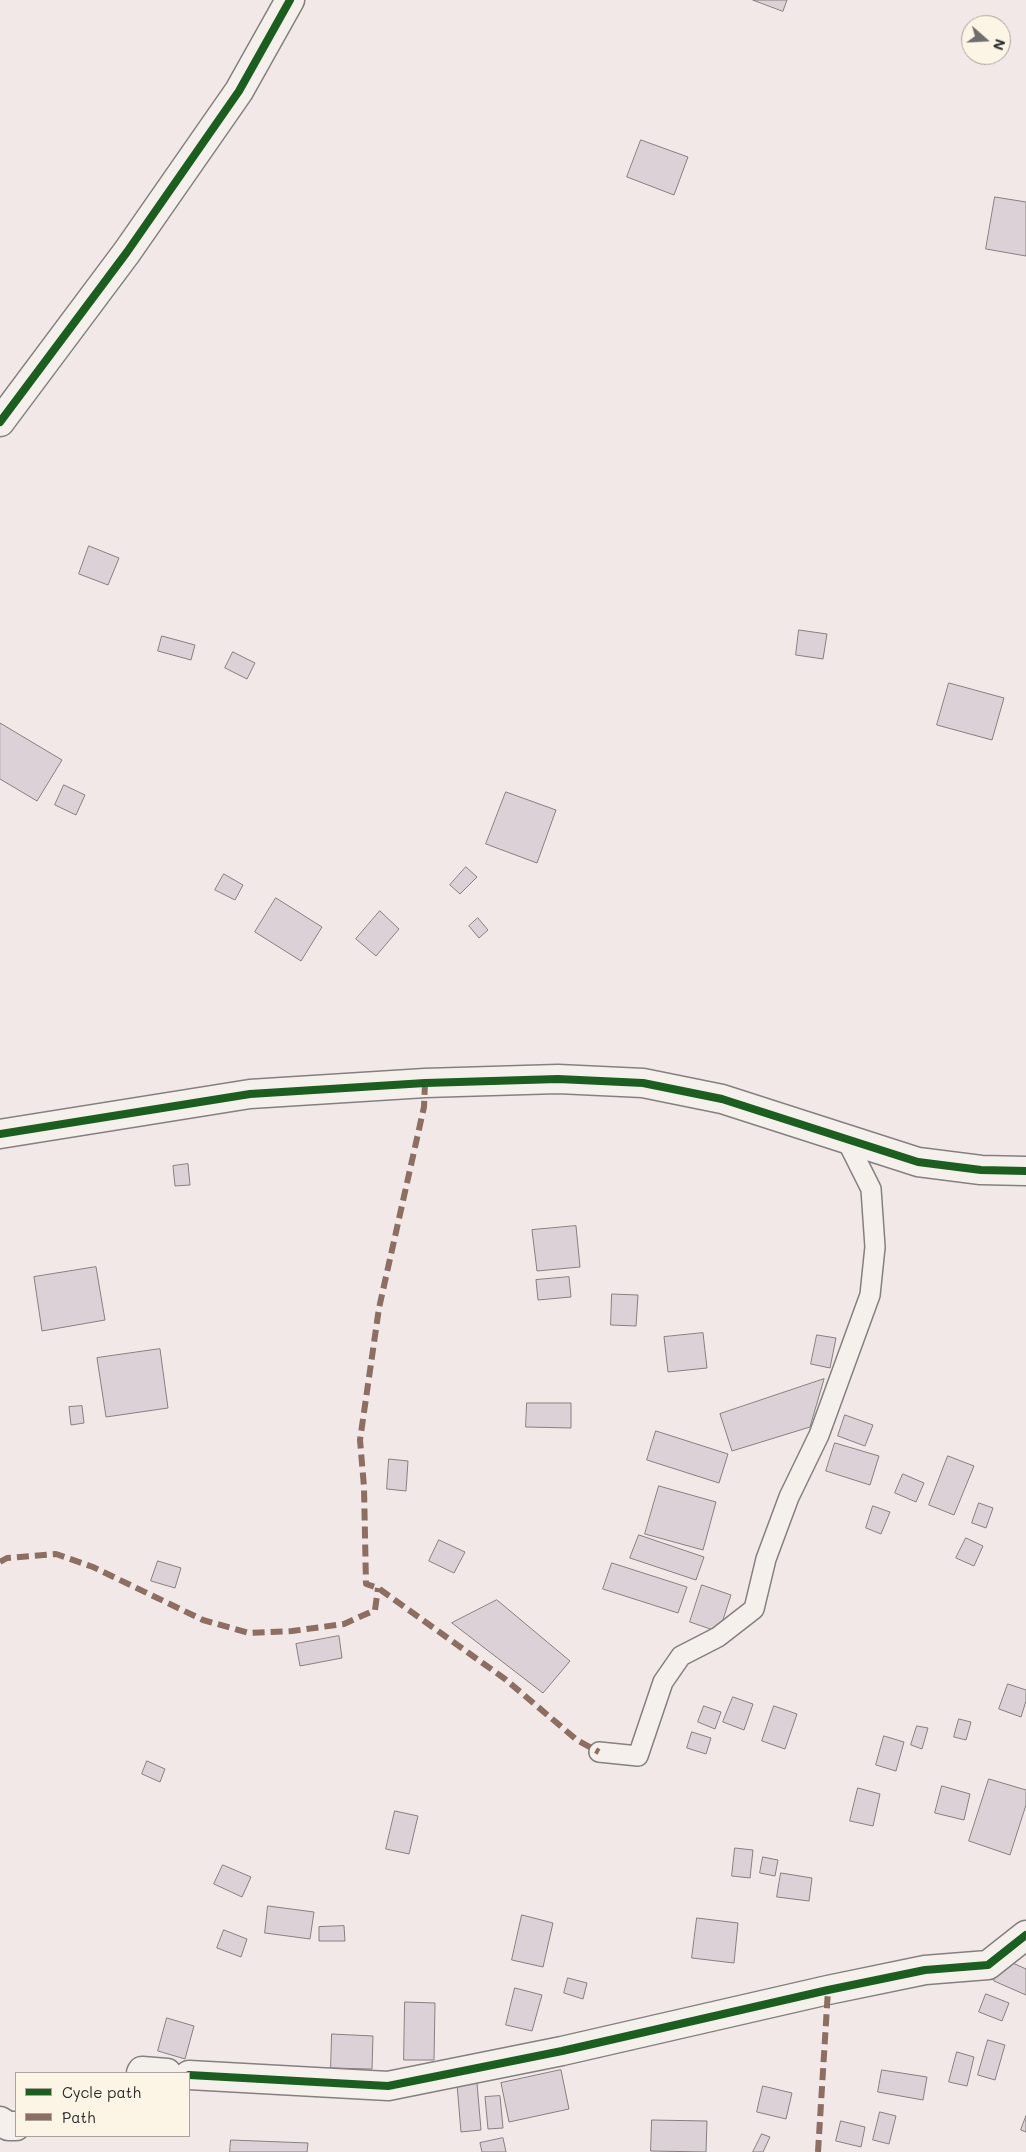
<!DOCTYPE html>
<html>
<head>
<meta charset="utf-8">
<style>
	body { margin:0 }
	#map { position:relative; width:1026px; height:2152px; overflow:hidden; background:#f2e8e8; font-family:Mali,sans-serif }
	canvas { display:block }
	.legend { position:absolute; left:15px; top:2072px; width:175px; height:65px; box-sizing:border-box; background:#fcf5e5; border:1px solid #a8a49b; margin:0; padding:6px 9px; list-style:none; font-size:15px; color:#2b2b2b }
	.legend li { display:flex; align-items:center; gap:10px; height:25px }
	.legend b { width:25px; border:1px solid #a8a49b }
	.north { position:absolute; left:961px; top:15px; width:50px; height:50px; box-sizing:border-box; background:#fcf5e5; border:1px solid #a8a49b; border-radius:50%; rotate:109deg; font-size:14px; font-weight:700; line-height:20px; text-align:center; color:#2b2b2b }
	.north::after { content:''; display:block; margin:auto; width:18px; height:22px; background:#716d6d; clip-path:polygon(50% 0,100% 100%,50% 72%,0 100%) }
</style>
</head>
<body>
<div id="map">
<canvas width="1026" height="2152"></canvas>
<ul class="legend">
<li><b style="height:6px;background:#1b5e20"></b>Cycle path</li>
<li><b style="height:6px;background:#8d6e63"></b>Path</li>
</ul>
<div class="north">N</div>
</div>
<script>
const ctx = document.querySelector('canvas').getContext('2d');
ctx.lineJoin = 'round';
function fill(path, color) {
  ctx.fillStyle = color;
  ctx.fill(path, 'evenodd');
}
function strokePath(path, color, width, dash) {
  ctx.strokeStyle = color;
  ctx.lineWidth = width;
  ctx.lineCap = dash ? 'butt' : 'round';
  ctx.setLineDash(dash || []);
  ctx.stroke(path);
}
const building = new Path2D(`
	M753 0H787L783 11Z
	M641 140 688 157 674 195 627 177Z
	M995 197 1026 202V256L986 249Z
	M89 546 119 558 108 585 79 574Z
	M799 630 827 634 823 659 796 655Z
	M162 636 195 645 191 660 158 651Z
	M233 652 255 663 247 679 225 668Z
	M949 683 1004 698 992 740 937 725Z
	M0 723 62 760 37 801 0 779Z
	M64 785 85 795 76 815 55 805Z
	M506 792 556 810 537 863 486 844Z
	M466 867 477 877 460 894 450 885Z
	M224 874 243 885 235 900 215 890Z
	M276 898 322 927 301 961 255 932Z
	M380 911 399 929 376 956 356 939Z
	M478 918 488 930 479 938 469 926Z
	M188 1164 190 1185 175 1186 173 1166Z
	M576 1226 580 1267 537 1271 532 1230Z
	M96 1267 105 1320 42 1331 34 1277Z
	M569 1277 571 1297 538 1300 536 1280Z
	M612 1294 638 1295 636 1326 611 1325Z
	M703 1333 707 1368 668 1372 664 1337Z
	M817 1335 836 1338 830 1368 811 1364Z
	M160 1349 168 1408 106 1417 97 1358Z
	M824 1379 810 1427 732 1451 720 1414Z
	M527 1403H571V1428L526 1427Z
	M82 1406 84 1423 71 1425 69 1407Z
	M845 1415 873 1425 865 1446 838 1436Z
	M656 1431 728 1454 719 1483 647 1460Z
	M835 1443 879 1456 870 1485 826 1471Z
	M948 1456 974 1466 954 1515 929 1505Z
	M389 1459 408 1461 406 1491 387 1489Z
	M903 1474 924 1483 916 1502 895 1493Z
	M659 1486 716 1502 703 1550 645 1534Z
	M979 1503 993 1508 986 1528 972 1523Z
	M873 1506 890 1512 881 1534 866 1528Z
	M639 1535 704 1557 696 1580 630 1558Z
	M966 1538 983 1546 974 1566 956 1558Z
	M439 1540 465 1552 454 1573 429 1561Z
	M158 1561 181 1568 175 1588 151 1581Z
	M612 1563 687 1587 678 1613 603 1589Z
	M702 1585 731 1595 719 1632 690 1622Z
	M497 1600 570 1661 543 1693 452 1623Z
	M339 1636 342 1658 300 1666 296 1644Z
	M1008 1684 1026 1690V1701L1021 1717 999 1709Z
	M733 1697 753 1704 744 1730 723 1722Z
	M704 1706 721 1712 715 1729 698 1722Z
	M774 1706 797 1714 785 1749 762 1741Z
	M959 1719 971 1722 966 1740 954 1737Z
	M917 1726 928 1728 922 1749 911 1745Z
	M692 1732 711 1738 706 1754 687 1748Z
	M884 1736 904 1742 896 1771 876 1765Z
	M147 1761 165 1769 160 1782 142 1774Z
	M989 1779 1026 1790V1805L1010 1855 969 1841Z
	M942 1786 970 1794 964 1820 935 1813Z
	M858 1788 880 1794 873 1826 850 1821Z
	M395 1811 418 1816 409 1854 386 1849Z
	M735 1848 753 1850 750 1878 732 1876Z
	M763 1857 778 1860 775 1876 760 1873Z
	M223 1865 251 1877 242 1897 214 1884Z
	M781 1873 812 1878 809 1901 777 1897Z
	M268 1906 314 1912 310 1939 265 1933Z
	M522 1915 553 1923 543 1967 512 1960Z
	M697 1918 738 1923 734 1963 692 1958Z
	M344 1926 345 1941H319V1927Z
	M224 1930 247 1939 241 1957 217 1948Z
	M1004 1959 1026 1969V1995L994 1981Z
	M568 1978 587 1983 583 1999 564 1993Z
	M515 1988 542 1995 532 2031 506 2025Z
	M986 1994 1009 2003 1002 2021 979 2012Z
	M405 2002 435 2003 434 2060H404Z
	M167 2018 194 2026 185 2059 158 2051Z
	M332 2034 373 2036 372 2069 331 2068Z
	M988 2040 1005 2045 995 2080 978 2075Z
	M957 2052 974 2057 967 2086 949 2082Z
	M561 2070 569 2109 509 2122 501 2083Z
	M882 2070 927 2077 923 2100 878 2092Z
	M477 2083 481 2130 461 2132 457 2084Z
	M763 2086 792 2093 786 2119 757 2112Z
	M500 2096 503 2128 488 2129 485 2097Z
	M880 2112 896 2116 889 2144 873 2140Z
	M1026 2116V2132L1021 2130Z
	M652 2120 707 2121 706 2152 651 2151Z
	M841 2121 865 2127 861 2147 836 2141Z
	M762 2134 770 2137 763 2152H753Z
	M503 2138 506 2152H482L480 2143Z
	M231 2140 308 2143 307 2152H230Z`);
fill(building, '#ddd1d8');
strokePath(building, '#858080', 1);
const service = new Path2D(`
	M599 1752 638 1756 663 1682 681 1656 718 1637 754 1609 766 1559 789 1497 819 1435 870 1295 875 1247 871 1189 846 1139`);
const minor = new Path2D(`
	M0 422 127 252 239 91 290 0
	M0 1134 250 1094 425 1083 558 1079 643 1083 722 1099 918 1162 981 1170 1026 1171
	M141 2073 142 2071 167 2073
	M189 2075 388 2086 562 2051 828 1990 925 1970 988 1965 1026 1935
	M0 2121 8 2126H16`);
strokePath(service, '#858080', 22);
strokePath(minor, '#858080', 31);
strokePath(service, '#f5f0eb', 19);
strokePath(minor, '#f5f0eb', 28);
strokePath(new Path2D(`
	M425 1083 424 1107 379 1308 360 1440 364 1487 366 1584 378 1588 505 1679 577 1740 599 1752
	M0 1562 7 1558 56 1554 93 1567 203 1620 249 1633 292 1631 344 1624 375 1610 378 1588
	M818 2152 828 1990`), '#8d6e63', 6, [12, 6]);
strokePath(new Path2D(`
	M0 422 127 252 239 91 290 0
	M0 1134 250 1094 425 1083 558 1079 643 1083 722 1099 918 1162 981 1170 1026 1171
	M189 2075 388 2086 562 2051 828 1990 925 1970 988 1965 1026 1935`), '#1b5e20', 8);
</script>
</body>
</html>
